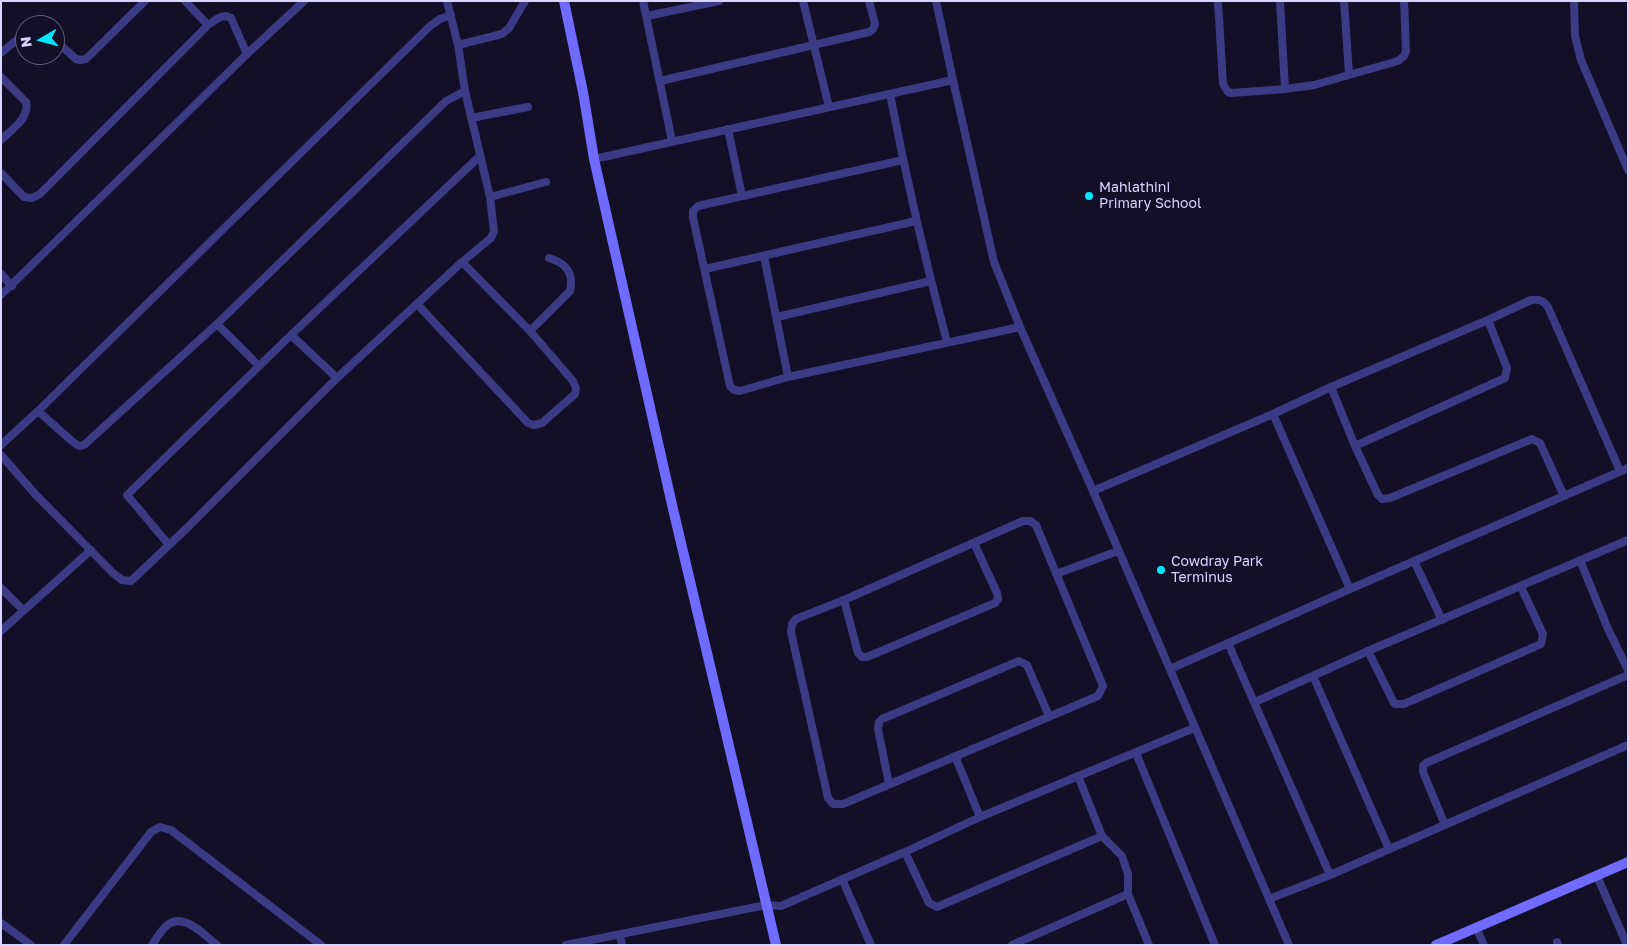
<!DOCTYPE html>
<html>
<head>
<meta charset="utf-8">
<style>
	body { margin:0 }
	#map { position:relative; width:1629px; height:946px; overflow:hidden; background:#130f26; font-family:"Golos Text",sans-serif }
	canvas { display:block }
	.frame { position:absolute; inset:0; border:2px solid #d9d4ff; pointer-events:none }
	.north { position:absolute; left:15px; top:15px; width:50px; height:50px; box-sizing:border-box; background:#130f26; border:1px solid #625e7d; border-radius:50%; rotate:262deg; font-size:14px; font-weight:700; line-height:20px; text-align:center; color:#d9d4ff }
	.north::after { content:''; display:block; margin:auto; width:18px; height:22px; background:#00e5ff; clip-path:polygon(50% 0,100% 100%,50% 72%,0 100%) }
</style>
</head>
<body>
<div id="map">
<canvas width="1629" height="946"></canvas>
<div class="frame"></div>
<div class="north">N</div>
</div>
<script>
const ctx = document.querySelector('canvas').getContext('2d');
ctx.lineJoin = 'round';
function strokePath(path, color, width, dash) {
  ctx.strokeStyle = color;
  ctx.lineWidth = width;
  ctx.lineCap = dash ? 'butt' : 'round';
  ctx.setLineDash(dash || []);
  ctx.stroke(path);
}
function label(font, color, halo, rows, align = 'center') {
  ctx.font = font + ' "Golos Text",sans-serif';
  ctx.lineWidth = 4;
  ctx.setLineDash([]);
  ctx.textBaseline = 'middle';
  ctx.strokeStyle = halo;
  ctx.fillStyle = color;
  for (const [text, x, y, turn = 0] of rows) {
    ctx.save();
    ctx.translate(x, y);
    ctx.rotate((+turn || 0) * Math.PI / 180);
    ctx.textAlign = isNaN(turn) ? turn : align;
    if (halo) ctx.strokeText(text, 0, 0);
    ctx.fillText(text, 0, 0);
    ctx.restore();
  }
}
strokePath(new Path2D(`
	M185 1 208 25
	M643 1 672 141
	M803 1 829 107
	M936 1 953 80 994 262 1020 327 1093 491 1289 945
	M1218 1 1223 84 1228 92 1232 93 1285 89 1314 85 1398 61 1404 56 1406 51 1404 1
	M1280 1 1285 89
	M1344 1 1349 74
	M1574 1 1575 36 1581 60 1628 170
	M451 15 440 19 429 27 38 411 73 442 79 446 84 445 217 324 446 101 465 91
	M647 16 719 1
	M55 40 76 59 80 60 86 59 145 1
	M458 45 502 34 509 28 525 1
	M1 53 25 33
	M1 77 26 102C30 118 11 130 1 140
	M660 81 869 32 873 29 875 24 869 1
	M890 94C906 177 925 260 947 342
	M471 118 528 107
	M728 129 742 196
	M594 159 953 80
	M903 160 698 206 693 211V218L730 386 734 390 740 391 788 377 1020 327
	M1 173 24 197 32 198 40 194 208 25C216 20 222 13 231 18L247 54
	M490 197 546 182
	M764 256 788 377
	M705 269 916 221
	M1 274 12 286
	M1 295 247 54 304 1
	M417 304 528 423 534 425 542 423 575 394 576 388 573 381 530 331 462 262
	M777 317 931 281
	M217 324 259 366
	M530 331 570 291C574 273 566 263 549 258
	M291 335 337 378
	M1331 387 1355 446 1378 495 1382 499 1390 498 1532 439 1540 443 1564 496
	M1273 414 1350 589
	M1 445 38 411
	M1355 446 1505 378 1507 368 1488 320
	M1 455 36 495 113 573 122 580 131 581 187 528 337 378 462 262 491 238 494 231 490 197 465 91 458 45 447 1
	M1093 491 1273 414 1331 387 1488 320 1531 300C1539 299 1543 300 1548 307L1620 471
	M1023 521H1030L1036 525 1103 686 1098 696 843 804H833L828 798 791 632 792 624 796 619 844 600Z
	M169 545 127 495 291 335 480 156
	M1580 560 1608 629 1628 670
	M1414 561 1442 620
	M1056 574 1118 551
	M1 588 23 610
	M844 600 858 653 862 657H867L995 603 998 599 997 593 974 543
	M1 631 91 550
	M1228 643 1330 875
	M1368 651 1393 701 1395 704H1404L1541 644 1543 634 1521 587
	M1170 669 1350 589 1628 468
	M1313 676 1389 849
	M1255 702 1368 651 1628 540
	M1136 753 1215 945
	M955 756 980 817
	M1078 776 1102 836 1122 856 1128 874V894L1149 945
	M889 784 878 729 879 722 882 719 1019 661 1027 665 1049 716
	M1445 825 1423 772V766L1426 763 1628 675
	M905 852 929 903 937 907 1102 836
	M1597 876 1627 945
	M842 879 871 945
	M1269 899 1330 875 1628 745
	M1 923 31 945
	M1476 927 1484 945
	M620 935 622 945
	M1557 942 1558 945
	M64 945 151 832 160 827 171 830 321 945
	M152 945C157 938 162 928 169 924 185 913 205 936 217 945
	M566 945 766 905 781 906 905 852 980 817 1194 728
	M1012 945 1128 894`), '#3d3a85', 8);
strokePath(new Path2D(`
	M564 1 583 92 594 159 673 509 776 945
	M1436 945 1628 862`), '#6f6bff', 10);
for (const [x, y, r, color] of [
	[1089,196,5,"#00e5ff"],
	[1161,570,5,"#00e5ff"]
]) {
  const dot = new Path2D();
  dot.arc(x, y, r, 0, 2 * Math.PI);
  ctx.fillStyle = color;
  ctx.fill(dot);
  strokePath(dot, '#130f26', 2);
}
label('14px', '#d9d4ff', '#130f26', [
	["Mahlathini",1099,188],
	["Primary School",1099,204],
	["Cowdray Park",1171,562],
	["Terminus",1171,578]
], 'left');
</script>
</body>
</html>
